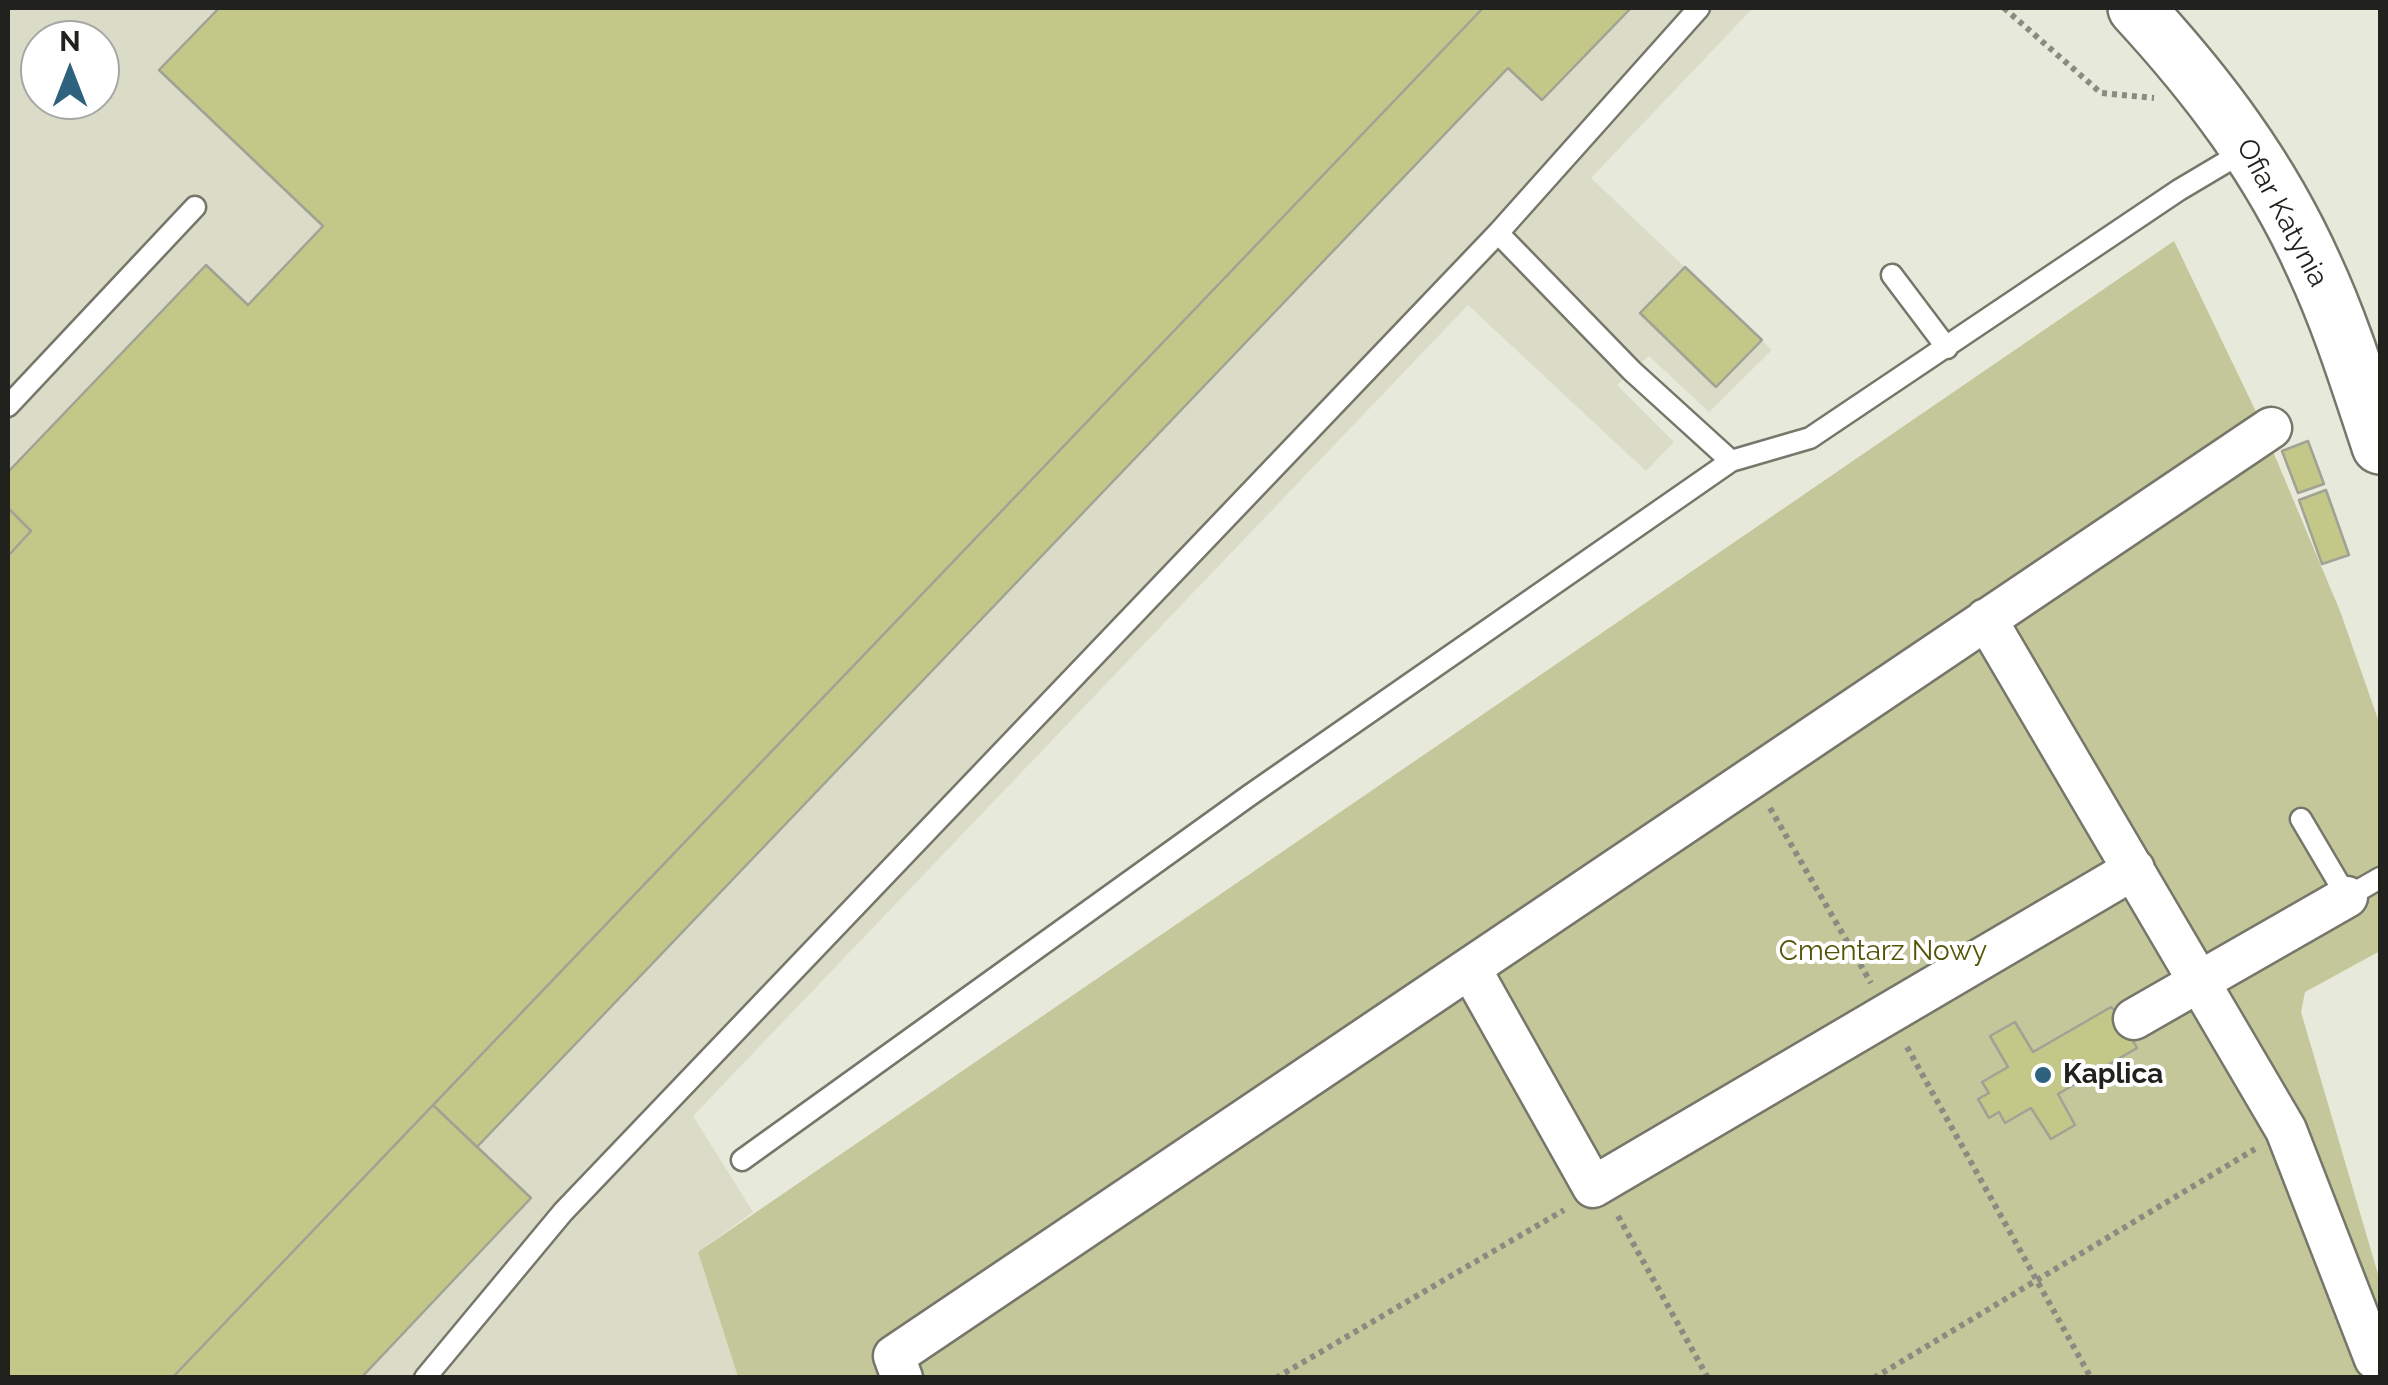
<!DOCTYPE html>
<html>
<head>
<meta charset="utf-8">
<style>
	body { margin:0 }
	#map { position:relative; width:2388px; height:1385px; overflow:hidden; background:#e7e9da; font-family:Raleway,sans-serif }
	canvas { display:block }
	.frame { position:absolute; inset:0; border:10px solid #21221d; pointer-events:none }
	.north { position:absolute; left:20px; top:20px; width:100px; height:100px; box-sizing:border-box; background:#fff; border:2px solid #a6a7a5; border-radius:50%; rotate:0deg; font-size:28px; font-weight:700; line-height:40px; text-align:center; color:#21221d }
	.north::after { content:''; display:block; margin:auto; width:35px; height:45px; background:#2e627e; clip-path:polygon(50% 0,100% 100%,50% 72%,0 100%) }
</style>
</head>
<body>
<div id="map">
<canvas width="2388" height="1385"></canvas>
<div class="frame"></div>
<div class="north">N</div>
</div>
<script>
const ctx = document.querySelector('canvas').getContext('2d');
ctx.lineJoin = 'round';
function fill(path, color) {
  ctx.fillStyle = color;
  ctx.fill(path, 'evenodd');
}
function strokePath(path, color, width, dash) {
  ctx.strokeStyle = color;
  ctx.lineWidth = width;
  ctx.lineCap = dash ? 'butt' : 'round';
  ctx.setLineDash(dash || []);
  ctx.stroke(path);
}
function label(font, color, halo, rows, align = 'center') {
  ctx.font = font + ' Raleway,sans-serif';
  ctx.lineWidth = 8;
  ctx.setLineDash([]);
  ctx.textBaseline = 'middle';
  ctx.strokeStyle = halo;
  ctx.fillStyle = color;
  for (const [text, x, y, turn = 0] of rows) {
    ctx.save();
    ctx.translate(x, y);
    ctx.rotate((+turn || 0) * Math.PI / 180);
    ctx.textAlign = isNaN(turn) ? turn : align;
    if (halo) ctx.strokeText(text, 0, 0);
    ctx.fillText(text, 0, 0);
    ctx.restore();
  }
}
fill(new Path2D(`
	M8 8H1753L1591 178 1772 350 1709 412 1649 356 1617 385 1674 442 1646 471 1468 305 693 1116 753 1212 698 1252 738 1377 8 1378ZM40 40H100V100H40Z`), '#dadcc7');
fill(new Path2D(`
	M2174 241 2259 418 2340 611 2380 725V951L2305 992 2301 1012 2380 1281V1377H738L698 1252Z`), '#c3c799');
const building = new Path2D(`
	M219 8H1483L172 1378H8V556L31 531 8 508V472L206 265 248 305 323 226 159 70Z
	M1483 8H1631L1542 100 1508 68 477 1147 433 1105Z
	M1685 267 1762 340 1716 387 1640 313Z
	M2308 441 2324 484 2298 493 2282 451Z
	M2326 490 2349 555 2322 564 2299 500Z
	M8 508 31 531 8 556Z
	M2111 1007 2139 1036 2133 1041 2137 1048 2058 1094 2075 1125 2051 1139 2031 1108 2005 1123 1999 1112 1989 1118 1978 1099 1989 1093 1982 1082 2008 1067 1990 1036 2015 1022 2033 1052Z
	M433 1105 531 1198 361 1378H172Z`);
fill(building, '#c3c888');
strokePath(building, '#a1a295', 2.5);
const lane = new Path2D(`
	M1498 233 1632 371 1731 461
	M1892 275 1947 348
	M8 406 195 207
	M2301 819 2347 897 2380 878
	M742 1160 1250 795 1731 461 1810 438 2179 190 2248 149
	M425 1378 563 1212 1498 233 1699 8`);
const street = new Path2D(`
	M1986 619 2286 1130 2375 1359
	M1470 968 1593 1187 2134 869
	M2134 1019 2347 897
	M902 1378 894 1356 2271 428`);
const secondary = new Path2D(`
	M2136 8C2208 86 2270 168 2314 266 2341 324 2360 386 2380 446`);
strokePath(lane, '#76776a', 25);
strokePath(street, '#76776a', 45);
strokePath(secondary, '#76776a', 60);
strokePath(new Path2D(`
	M2004 8 2101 93 2154 98
	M1770 808 1871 983
	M1907 1047 2091 1378
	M1618 1216 1708 1378
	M1276 1378 1564 1210
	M1874 1378 2255 1149`), '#8a8b81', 6, [5, 5]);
strokePath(lane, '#fff', 20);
strokePath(street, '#fff', 40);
strokePath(secondary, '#fff', 55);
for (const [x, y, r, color] of [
	[2043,1075,10,"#2e627e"]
]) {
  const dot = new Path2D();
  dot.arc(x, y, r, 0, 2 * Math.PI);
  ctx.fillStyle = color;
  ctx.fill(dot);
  strokePath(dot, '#fff', 4);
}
label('28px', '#21221d', '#fff', [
	["Ofiar Katynia",2282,213,62]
]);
label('28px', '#525507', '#fff', [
	["Cmentarz Nowy",1883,952]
]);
label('bold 28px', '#21221d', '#fff', [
	["Kaplica",2063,1075]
], 'left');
</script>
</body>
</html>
